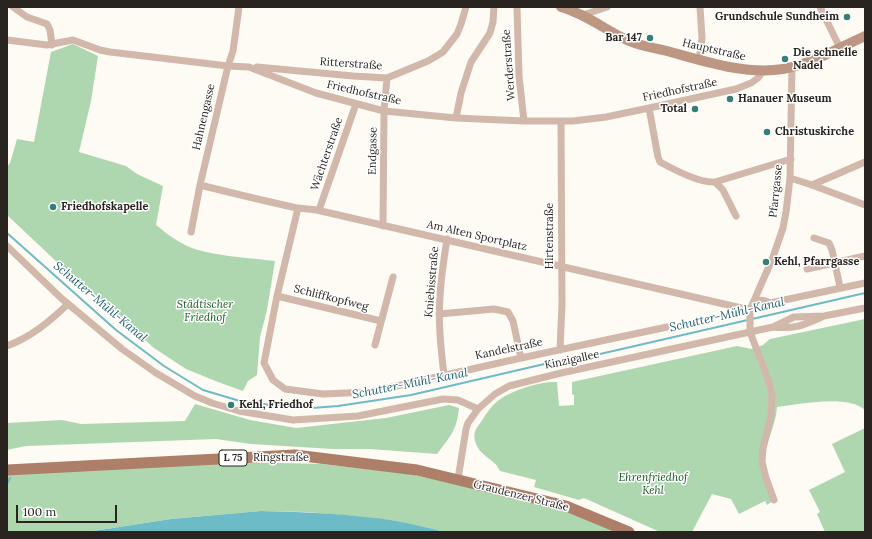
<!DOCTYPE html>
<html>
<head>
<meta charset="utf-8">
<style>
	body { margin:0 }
	#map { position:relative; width:872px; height:539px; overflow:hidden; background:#fefaf4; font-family:Lora,serif }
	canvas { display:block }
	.frame { position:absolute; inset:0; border:8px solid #292420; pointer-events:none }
	.scale { position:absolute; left:16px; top:505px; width:101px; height:18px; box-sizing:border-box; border:2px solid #292420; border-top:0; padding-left:5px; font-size:12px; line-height:14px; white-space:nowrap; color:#292420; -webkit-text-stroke:3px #fff; paint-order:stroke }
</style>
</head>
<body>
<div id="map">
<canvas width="872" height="539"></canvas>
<div class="frame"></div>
<div class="scale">100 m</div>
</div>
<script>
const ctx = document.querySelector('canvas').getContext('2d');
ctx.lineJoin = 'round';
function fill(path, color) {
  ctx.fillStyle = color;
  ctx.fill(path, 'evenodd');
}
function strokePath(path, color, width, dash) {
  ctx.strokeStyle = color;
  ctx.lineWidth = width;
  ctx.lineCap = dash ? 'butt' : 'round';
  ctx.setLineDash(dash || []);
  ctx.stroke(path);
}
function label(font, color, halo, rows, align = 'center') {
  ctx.font = font + ' Lora,serif';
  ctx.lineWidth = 3;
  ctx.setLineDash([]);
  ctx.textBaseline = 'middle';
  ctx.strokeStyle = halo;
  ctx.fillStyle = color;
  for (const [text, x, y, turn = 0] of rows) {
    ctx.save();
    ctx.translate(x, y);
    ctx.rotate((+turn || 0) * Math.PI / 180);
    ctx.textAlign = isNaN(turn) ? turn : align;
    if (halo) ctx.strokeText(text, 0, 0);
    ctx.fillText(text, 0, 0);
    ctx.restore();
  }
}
fill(new Path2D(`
	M73 44 98 56 91 101 79 152 126 166 137 174 163 186 156 225C167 234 179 243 192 248 215 256 250 258 275 261L267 310 260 337 257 375 248 381 243 391 218 382 186 369 154 348 59 264 7 215V167L10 163 17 139 34 142 51 52Z
	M865 319V410C848 394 799 404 777 407 776 426 765 442 765 461 765 473 772 489 774 500L767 505 765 501 739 514 731 499 712 494 692 532H660L584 498 579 500 534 487 536 480 500 471C495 458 480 458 475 441 473 433 476 428 481 422 486 414 491 406 499 400 512 390 541 381 557 382L559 406 574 405V395L572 394V382L737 346 752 349 763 345 770 339Z
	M195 404 250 420 296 428 386 418 449 405 459 408C457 430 450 437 437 454L369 449H333L251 444 216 439 26 446 7 450V423L62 420 81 424 185 421Z
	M865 428V532H825L817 514 820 512 809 490 845 472 832 444Z
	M242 462 322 464 410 474 521 499 569 513 618 532H445L397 521 354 516 306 512 261 511 171 519 87 532H7V473Z`), '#aed7b0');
fill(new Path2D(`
	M261 511C306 512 352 514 397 521 413 524 429 528 445 532H87L171 519Z`), '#6cbbc7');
strokePath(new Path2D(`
	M7 233 116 330 164 366 203 390 240 401 278 406 312 408 338 406 411 395 553 362 574 360 865 293
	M7 484 10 478`), '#6cbbc7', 2);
strokePath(new Path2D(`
	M13 7 27 17 47 24 50 30 52 45
	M517 7 519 76 524 121
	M820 7 840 48
	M583 15 607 7
	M7 40 47 45 73 40 100 50 110 52 228 66 249 67 316 93 384 111 456 118 524 121H573L606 117 649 108 736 89 751 83 758 78 763 71
	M699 60 702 38 700 7
	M257 67 353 76 387 78 428 61 443 52 457 34 461 24 466 7
	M649 108 658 157 660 162C675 170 699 183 715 182L723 190 736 216
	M456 118 461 93 471 62 490 33 493 22 494 7
	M790 178 812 185 865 205
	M715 182 791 159
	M200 185C232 193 265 201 297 208 305 209 313 209 321 211 464 244 607 277 750 310
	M812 185 865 162
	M298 208 277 296 264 363 273 380 285 389 323 394 370 392 521 358 667 327
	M319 210 356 104
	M383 226 384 111 387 78
	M191 232 200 185 228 66 233 51 239 7
	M814 238 829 243 832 250 840 287
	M7 246 61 298 122 349 156 373 195 396 212 403 239 411 293 420 358 416 443 399 458 400 478 409
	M807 269 865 256
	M277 296 381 321
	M752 306C758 299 762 299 770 303L865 283
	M439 314 494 309 508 312 513 321 521 358
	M773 327C796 329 801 326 822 317
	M375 345 393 277
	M7 346C31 337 49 322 68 304
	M560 350 562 304 561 121
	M444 375C441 349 438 323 440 297 441 278 444 258 447 239
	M458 479 466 429 468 423 478 409 495 394 509 386 561 373 750 332 773 327 794 317 824 316 865 308
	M774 500 766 478 762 462 763 448 771 416 772 395 768 379 750 332V310L773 257 783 228 786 212 790 178 792 67`), '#d2b8ab', 7);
strokePath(new Path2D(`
	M561 7C586 14 605 30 629 41 641 46 654 48 667 51 704 61 745 75 783 69 809 65 841 47 865 36`), '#bd9784', 10);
strokePath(new Path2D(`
	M7 470 295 455 417 470 566 506 629 532`), '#ae7f68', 11);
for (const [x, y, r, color] of [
	[847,17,4,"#367e77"],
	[650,38,4,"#367e77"],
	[785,59,4,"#367e77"],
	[730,99,4,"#367e77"],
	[695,109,4,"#367e77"],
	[767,132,4,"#367e77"],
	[53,207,4,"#367e77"],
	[766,262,4,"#367e77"],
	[231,405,4,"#367e77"]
]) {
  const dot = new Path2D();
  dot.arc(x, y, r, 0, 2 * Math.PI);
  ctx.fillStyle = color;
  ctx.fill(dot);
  strokePath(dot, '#fff', 1.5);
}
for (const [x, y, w] of [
	[233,458,28]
]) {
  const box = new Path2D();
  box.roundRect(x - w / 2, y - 8, w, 16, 3);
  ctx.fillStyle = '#fff';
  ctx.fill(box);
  strokePath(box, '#292420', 1);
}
label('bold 10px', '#292420', null, [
	["L 75",233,458]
]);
label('bold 11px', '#292420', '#fff', [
	["Grundschule Sundheim",839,17,"right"],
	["Bar 147",642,38,"right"],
	["Die schnelle",793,53],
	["Nadel",793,66],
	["Hanauer Museum",738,99],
	["Total",687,109,"right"],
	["Christuskirche",775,132],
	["Friedhofskapelle",61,207],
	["Kehl, Pfarrgasse",774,262],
	["Kehl, Friedhof",239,405]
], 'left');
label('11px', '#292420', '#fff', [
	["Hauptstraße",714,50,13],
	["Ritterstraße",351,64,4],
	["Werderstraße",509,65,-94],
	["Friedhofstraße",680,90,-12],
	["Friedhofstraße",364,93,13],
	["Hahnengasse",204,117,-77],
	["Endgasse",373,151,-89],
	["Wächterstraße",327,154,-71],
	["Pfarrgasse",776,191,-84],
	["Am Alten Sportplatz",477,236,13],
	["Hirtenstraße",550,236,-90],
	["Kniebisstraße",432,282,-85],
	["Schliffkopfweg",331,298,14],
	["Kandelstraße",509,349,-12],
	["Kinzigallee",572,360,-12],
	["Ringstraße",281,458],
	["Graudenzer Straße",521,496,14]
]);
label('italic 11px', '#145821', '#fff', [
	["Städtischer",205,305],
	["Friedhof",205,318],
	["Ehrenfriedhof",653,478],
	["Kehl",653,491]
]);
label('italic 12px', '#1d5e67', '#fff', [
	["Schutter-Mühl-Kanal",100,302,40],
	["Schutter-Mühl-Kanal",727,315,-13],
	["Schutter-Mühl-Kanal",410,384,-11]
]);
</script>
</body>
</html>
